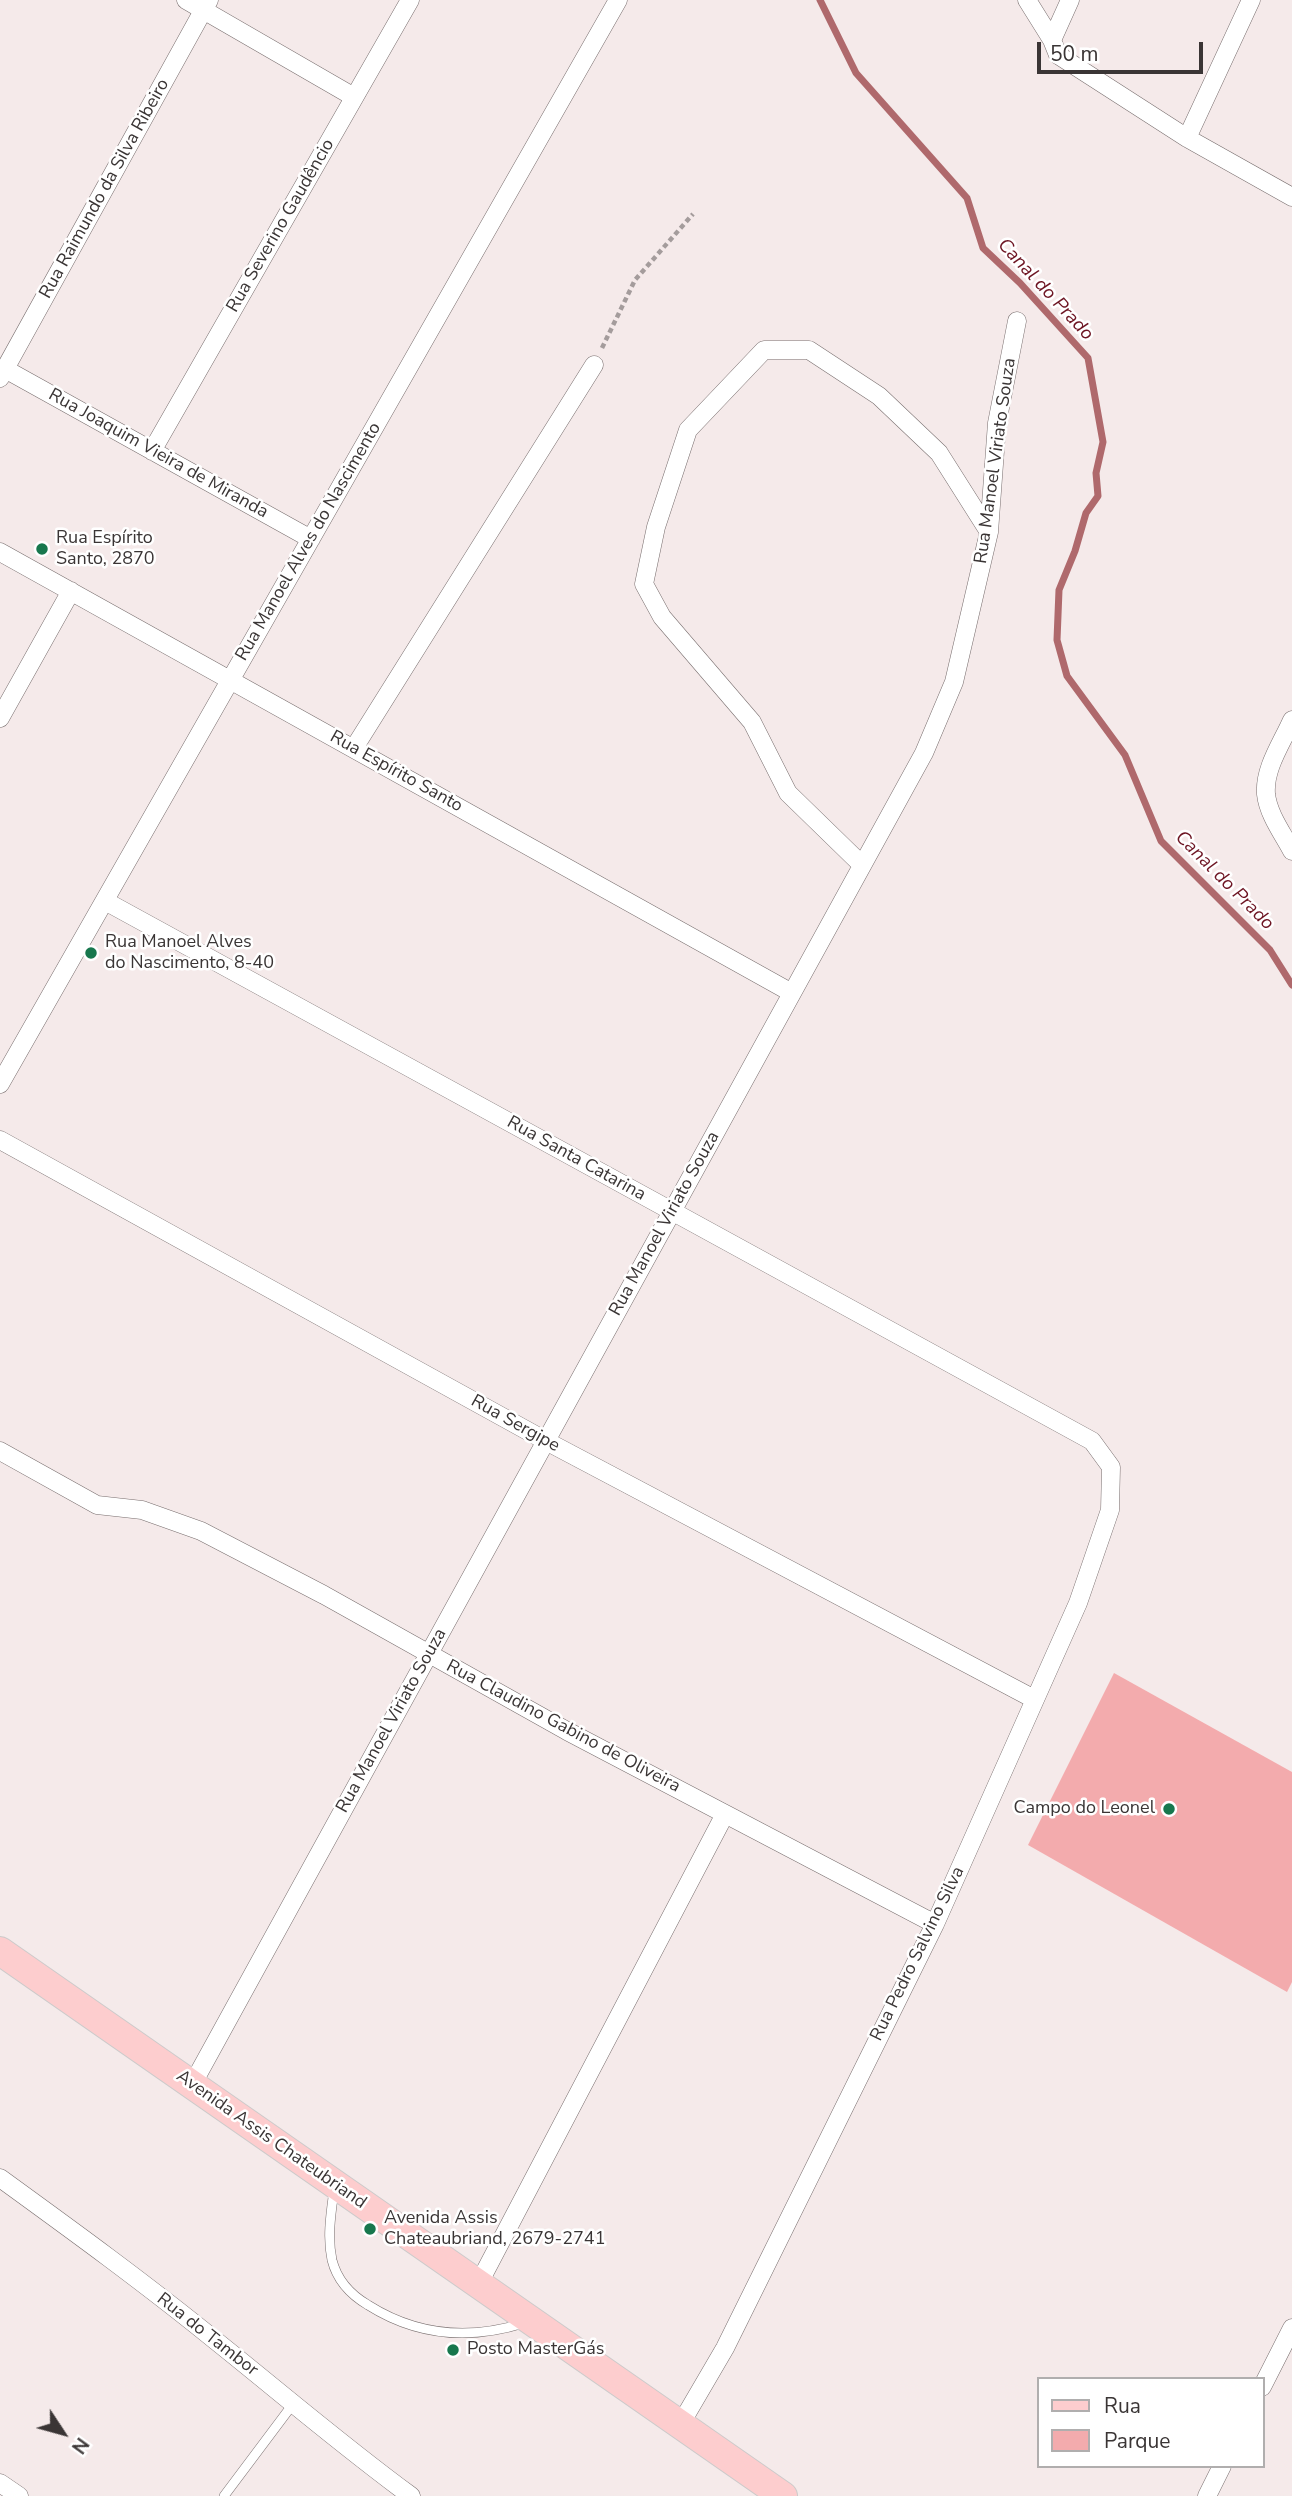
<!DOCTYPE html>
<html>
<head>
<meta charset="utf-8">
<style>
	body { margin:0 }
	#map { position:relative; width:1292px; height:2496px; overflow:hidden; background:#f5eaea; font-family:"Nunito Sans",sans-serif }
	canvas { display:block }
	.legend { position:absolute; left:1037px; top:2377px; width:228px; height:91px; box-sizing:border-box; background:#fff; border:2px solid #b0aeae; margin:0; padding:9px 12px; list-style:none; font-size:21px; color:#3a3535 }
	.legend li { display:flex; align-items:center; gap:14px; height:35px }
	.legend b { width:35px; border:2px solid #b0aeae }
	.north { position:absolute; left:28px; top:2398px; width:70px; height:70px; -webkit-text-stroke:5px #fff; paint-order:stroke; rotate:126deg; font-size:19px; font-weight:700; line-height:28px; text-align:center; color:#3a3535 }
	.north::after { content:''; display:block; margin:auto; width:24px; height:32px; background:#3a3535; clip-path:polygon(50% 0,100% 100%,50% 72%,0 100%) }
	.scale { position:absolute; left:1037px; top:42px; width:166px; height:32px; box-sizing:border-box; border:4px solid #3a3535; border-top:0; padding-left:9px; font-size:21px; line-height:24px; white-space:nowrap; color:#3a3535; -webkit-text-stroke:5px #fff; paint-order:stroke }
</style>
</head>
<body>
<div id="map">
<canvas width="1292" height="2496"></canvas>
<ul class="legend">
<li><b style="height:9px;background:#fdcdce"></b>Rua</li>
<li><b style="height:19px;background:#f3abad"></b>Parque</li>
</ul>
<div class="north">N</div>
<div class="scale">50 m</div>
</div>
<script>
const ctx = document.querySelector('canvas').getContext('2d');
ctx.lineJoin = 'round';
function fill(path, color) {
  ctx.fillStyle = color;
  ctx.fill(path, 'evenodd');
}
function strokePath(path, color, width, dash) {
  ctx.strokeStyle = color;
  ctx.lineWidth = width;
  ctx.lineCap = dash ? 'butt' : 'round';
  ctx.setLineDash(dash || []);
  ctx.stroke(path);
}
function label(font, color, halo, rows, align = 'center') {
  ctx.font = font + ' "Nunito Sans",sans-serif';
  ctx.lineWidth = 5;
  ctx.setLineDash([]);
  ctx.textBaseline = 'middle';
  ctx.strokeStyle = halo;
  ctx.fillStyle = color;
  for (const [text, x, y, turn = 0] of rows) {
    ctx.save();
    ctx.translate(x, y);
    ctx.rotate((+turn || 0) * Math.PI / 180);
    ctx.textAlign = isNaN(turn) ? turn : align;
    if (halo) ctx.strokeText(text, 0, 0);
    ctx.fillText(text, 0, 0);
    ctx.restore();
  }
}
fill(new Path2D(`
	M1114 1673 1292 1772V1982L1287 1992 1028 1845Z`), '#f3abad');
strokePath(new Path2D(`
	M820 0 856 73 967 198 983 248 1020 283 1088 358 1103 442 1096 473 1098 496 1086 513 1075 551 1059 590 1057 640 1067 676 1125 755 1161 841 1270 950 1292 985`), '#af696c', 7);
const lane = new Path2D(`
	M334 2190C331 2213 327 2237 332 2260 337 2280 351 2295 368 2305 417 2336 470 2340 524 2323
	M224 2496 293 2404`);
const street = new Path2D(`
	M186 0 354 97
	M1027 0 1052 40 1058 55 1187 138 1292 197
	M1052 40 1070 0
	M1187 138 1251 0
	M5 369 311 539
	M0 378 209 0
	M152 451 410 0
	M0 552 792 993
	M0 718 71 591
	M1292 720C1282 743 1264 768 1266 794 1268 814 1283 834 1292 851
	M354 748 594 365
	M862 865 788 793 752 722 662 617 644 584 656 527 688 430 764 350H809L879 396 939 453 989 532
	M105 901 1092 1441 1111 1467 1110 1510 1078 1603 935 1924 725 2348 680 2425
	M0 1084 618 0
	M0 1140 546 1441 1034 1699
	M0 1451 97 1505 142 1510 201 1531 324 1595 567 1731 935 1924
	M192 2085 924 753 954 682 989 532 997 423 1017 321
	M0 2178C73 2231 146 2284 216 2341 281 2393 344 2447 411 2496
	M479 2283 725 1814
	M1262 2387 1292 2328
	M0 2483 19 2496
	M1207 2496 1222 2466`);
const primary = new Path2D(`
	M0 1951 783 2496`);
strokePath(lane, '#786e6e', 10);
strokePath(street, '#786e6e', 19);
strokePath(primary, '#cccaca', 30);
strokePath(new Path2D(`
	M602 348 635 280 693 214`), '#a49c9c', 4.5, [5, 3.5]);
strokePath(lane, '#fff', 9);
strokePath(street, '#fff', 18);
strokePath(primary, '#fdcdce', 28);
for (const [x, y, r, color] of [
	[42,549,7,"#17774d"],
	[91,953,7,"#17774d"],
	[1169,1809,7,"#17774d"],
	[370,2229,7,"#17774d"],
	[453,2350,7,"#17774d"]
]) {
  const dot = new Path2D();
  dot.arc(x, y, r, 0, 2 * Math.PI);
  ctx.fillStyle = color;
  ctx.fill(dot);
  strokePath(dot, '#fff', 2.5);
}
label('18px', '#3a3535', '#fff', [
	["Rua Raimundo da Silva Ribeiro",105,189,-61],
	["Rua Severino Gaudêncio",281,226,-60],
	["Rua Joaquim Vieira de Miranda",158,454,29],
	["Rua Manoel Viriato Souza",996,461,-82],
	["Rua Manoel Alves do Nascimento",309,542,-60],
	["Rua Espírito Santo",396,772,29],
	["Rua Santa Catarina",576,1159,29],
	["Rua Manoel Viriato Souza",665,1224,-61],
	["Rua Sergipe",515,1424,29],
	["Rua Manoel Viriato Souza",392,1721,-61],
	["Rua Claudino Gabino de Oliveira",563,1727,28],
	["Rua Pedro Salvino Silva",918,1954,-64],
	["Avenida Assis Chateubriand",271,2140,35],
	["Rua do Tambor",207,2335,38]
]);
label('18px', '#3a3535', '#fff', [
	["Rua Espírito",56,539],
	["Santo, 2870",56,560],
	["Rua Manoel Alves",105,943],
	["do Nascimento, 8-40",105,964],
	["Campo do Leonel",1155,1809,"right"],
	["Avenida Assis",384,2219],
	["Chateaubriand, 2679-2741",384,2240],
	["Posto MasterGás",467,2350]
], 'left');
label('italic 19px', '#6d1422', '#fff', [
	["Canal do Prado",1045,290,47],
	["Canal do Prado",1224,881,45]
]);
</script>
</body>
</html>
